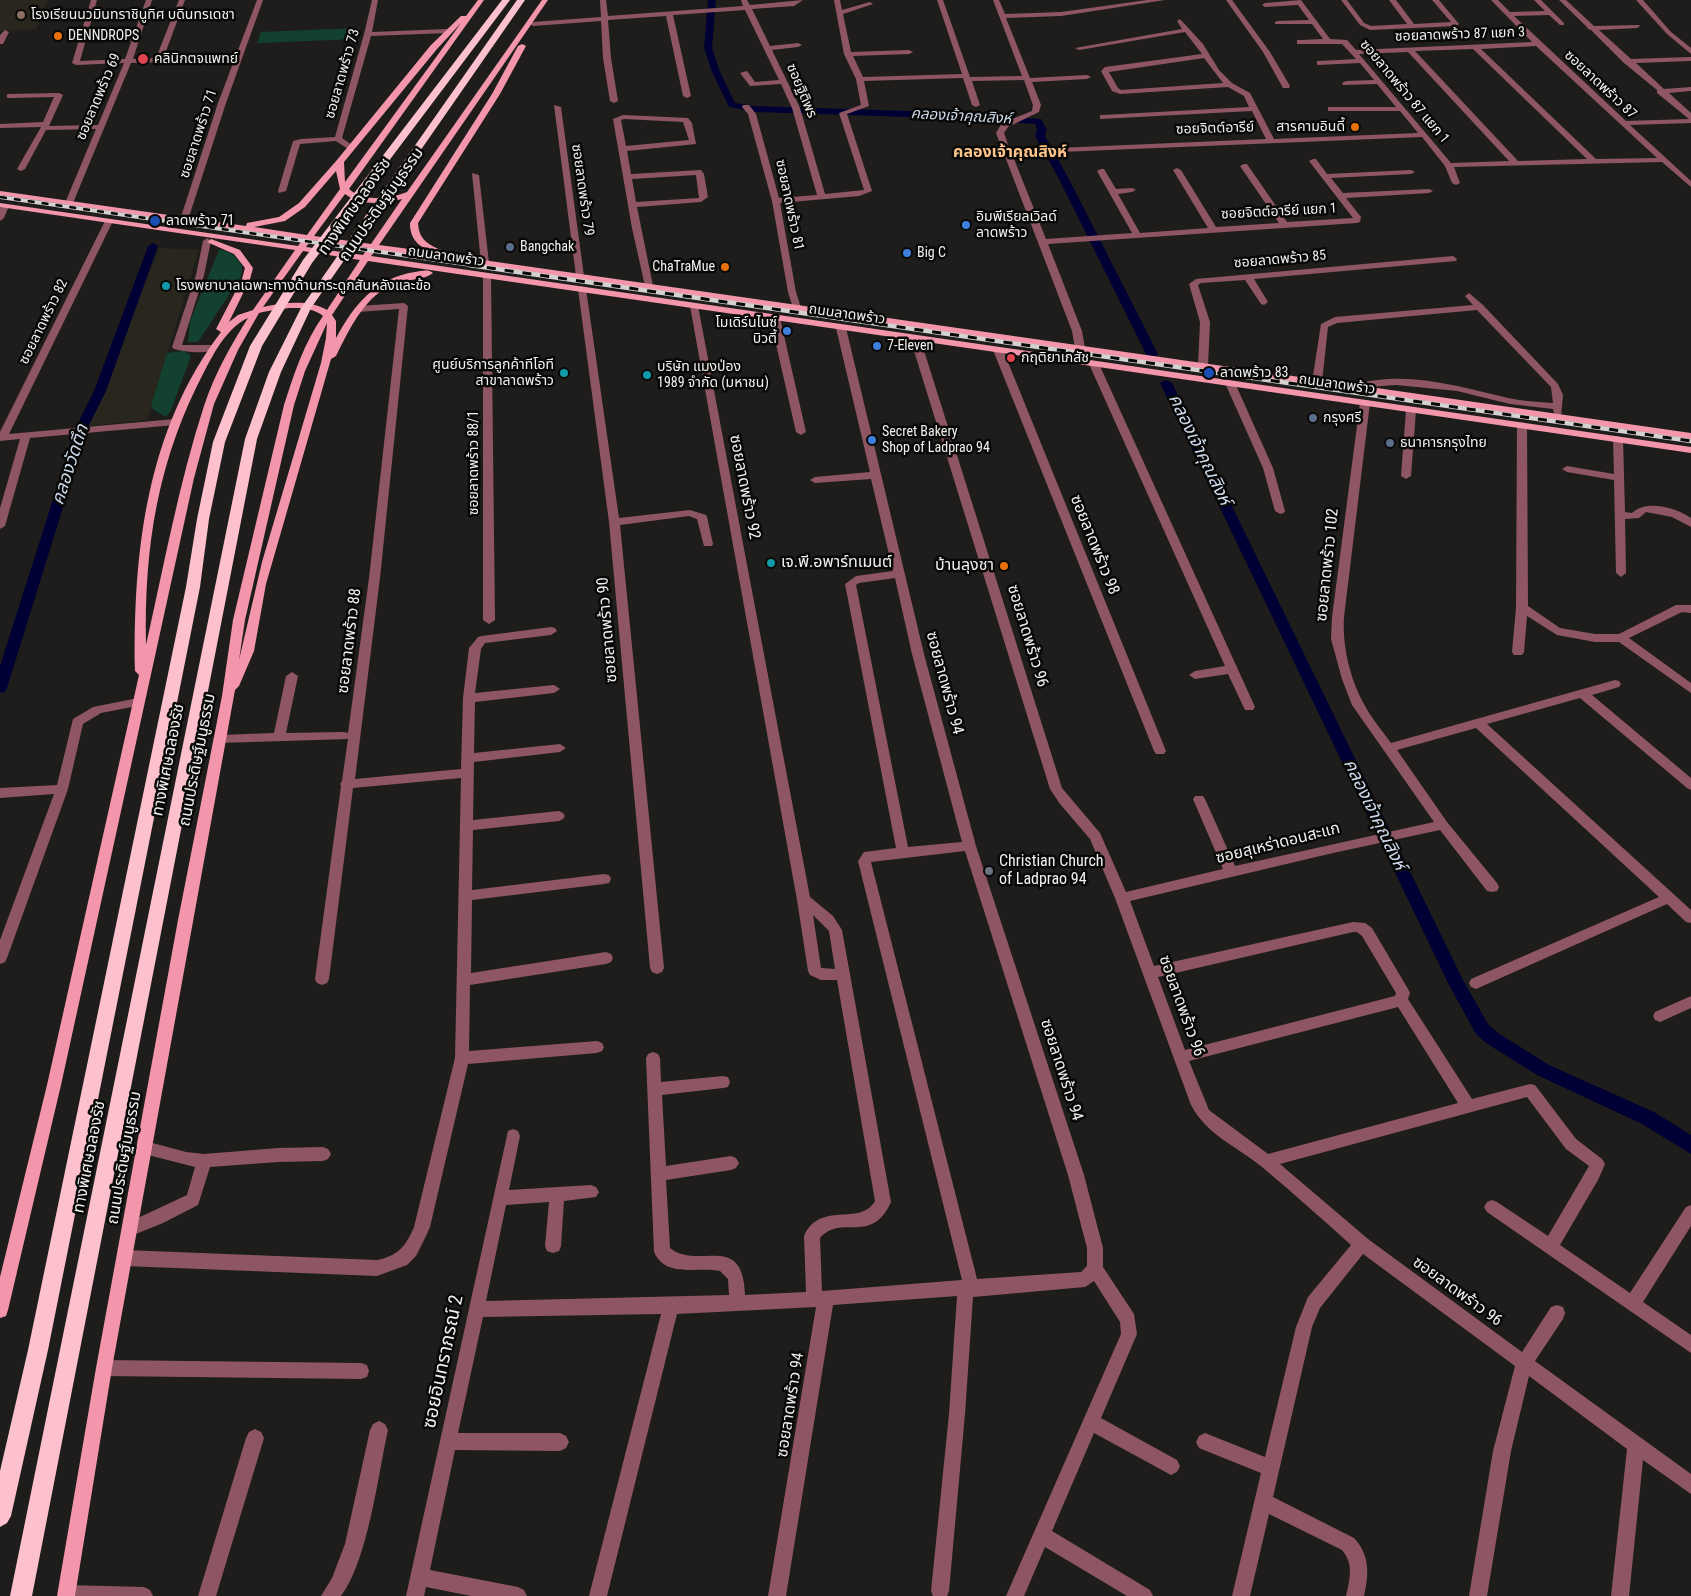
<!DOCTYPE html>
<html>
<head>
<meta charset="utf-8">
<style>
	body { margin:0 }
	canvas { display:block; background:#1e1d1b }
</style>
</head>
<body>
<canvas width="1691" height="1596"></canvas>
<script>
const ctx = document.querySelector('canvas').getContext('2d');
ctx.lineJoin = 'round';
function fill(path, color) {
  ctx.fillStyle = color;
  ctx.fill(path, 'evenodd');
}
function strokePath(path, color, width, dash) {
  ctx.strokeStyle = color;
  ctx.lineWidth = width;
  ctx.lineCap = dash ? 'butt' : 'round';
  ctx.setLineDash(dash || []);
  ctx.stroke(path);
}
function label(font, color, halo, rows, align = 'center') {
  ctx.font = font + ' "Roboto Condensed","Noto Sans Thai",sans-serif';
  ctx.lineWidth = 5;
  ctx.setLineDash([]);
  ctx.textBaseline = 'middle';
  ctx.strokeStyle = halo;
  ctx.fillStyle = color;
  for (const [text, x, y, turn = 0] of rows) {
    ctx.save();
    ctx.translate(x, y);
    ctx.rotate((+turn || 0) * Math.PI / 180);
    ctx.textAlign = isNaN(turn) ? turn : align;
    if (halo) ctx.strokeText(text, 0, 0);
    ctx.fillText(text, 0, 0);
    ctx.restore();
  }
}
fill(new Path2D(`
	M0 0H48L36 29 0 31Z
	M159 248 199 250 147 420 86 426 102 395Z`), '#29261e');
fill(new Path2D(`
	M360 28 357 39 257 43 261 32Z
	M219 250C230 249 237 258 242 266L241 276 198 342H188L190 321Z
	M184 351 191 356 171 410 166 417 154 410 151 406 167 353Z`), '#12422f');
fill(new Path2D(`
	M708 0H716L712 48 720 72 735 103 755 106 939 112 1041 119 1047 130 1045 136 1068 177 1158 354 1156 356H1148L1146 354 1058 177 1035 136 1037 130 1035 124 939 118 755 112 729 107 712 72 704 48Z
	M153 243 158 246 106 391 88 427 7 688 5 692 0 693V666L76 427 94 391 148 246Z
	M1166 380 1172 383 1463 980 1488 1024 1498 1033 1549 1065 1654 1112 1691 1135V1154L1642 1124 1537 1075 1486 1043 1476 1034 1449 985 1160 383Z`), '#000034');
fill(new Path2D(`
	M91 0H97L80 61 125 59 146 0H152L133 59 156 58 179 0H185L162 62 131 63 73 203 69 205 65 203 96 129 46 130 25 169 21 171 17 169 41 127 0 128V124L43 122 54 97 10 98H7V94L59 93 63 95 49 126 98 125 124 63 76 65 72 63Z
	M257 0H263L226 103 188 220 181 222 180 220 218 103Z
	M372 0H378L372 32 448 29 452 31 448 33 371 36 342 138 355 147 348 149 336 141 300 144 286 191 279 193 278 191 293 141 301 139 335 137 364 34Z
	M600 0H606L608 16 743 6 741 0H747L750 5 803 0 794 6 752 9 770 46 798 43 802 45 798 47 772 50 800 108 825 194 864 190 839 113 861 105 856 79 844 54 834 0H840L842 10 870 2 873 4 843 14 851 52 909 50 913 52 909 54 853 56 863 77 962 74 937 0H943L970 77 1022 76 993 0H999L1005 14 1061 12 1147 0H1165L1061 16 1006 18 1030 78 1087 75 1091 77 1087 79 1032 82 1041 105 1039 112 1008 127 1004 133 1010 150 1266 139 1252 111 1100 119V115H1103L1249 107 1244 96 1228 87 1120 94 1112 91 1101 71 1105 67 1202 54 1185 32 1079 50 1075 48 1182 29 1177 21 1180 19 1203 44 1219 70 1232 83 1250 93 1274 139 1418 133 1400 111H1328V107H1396L1377 84 1343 85 1342 83 1346 81 1374 80 1360 63 1317 65V61H1320L1356 59 1342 44H1297V40H1300L1323 39 1312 24H1275V22L1277 21 1309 20 1298 5 1265 7 1262 5 1265 3 1301 0 1330 39 1347 40 1356 50 1532 42 1491 0H1498L1510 12 1545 11 1534 0H1541L1564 23V25H1560L1549 15 1514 16 1626 121 1689 119 1657 93V90L1624 63 1591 30 1588 29 1587 27 1559 0H1566L1594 26 1639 25 1640 26 1637 28 1599 30 1631 59 1691 57V61L1636 63 1664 89 1691 87V91L1669 93 1691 113V123L1630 125 1691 181V187L1662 162 1454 167 1460 183 1456 185 1452 183 1445 166 1422 137 1012 154 1046 239 1132 233 1097 171 1101 169H1104L1116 189 1132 188 1136 190 1132 192 1118 194 1140 233 1208 228 1173 170 1177 168 1181 170 1216 227 1279 223 1240 166 1244 164H1247L1287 222 1353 218 1309 161 1313 159H1316L1327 174 1411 170 1415 172 1411 174 1331 178 1343 193 1429 189 1433 191 1429 193 1346 198 1361 217 1360 222 1357 223 1048 244 1082 331 1085 348 1080 351 1075 348 1072 331 996 133 1002 123 1032 111 1033 105 1024 80 972 81 980 105 976 107 972 105 963 78 864 81 869 106 847 114 872 191 859 196 780 203 796 292 801 308 797 311 793 308 788 292 772 201 748 114 742 107 743 105H749L756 114 779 198 817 195 792 108 781 84 750 86 740 73 747 71 755 82 779 80 745 10 673 15 691 96 687 98 683 96 666 16 608 20 611 58 618 101 614 103 610 101 603 58 601 21 533 26 530 24 533 22 601 17ZM1536 46 1657 158 1596 159 1481 49ZM1473 49 1587 159 1518 161 1415 51ZM1408 52 1509 161 1451 163 1359 54ZM1204 58 1223 83 1121 90 1118 88 1109 72Z
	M1226 0H1232L1270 52 1290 86 1289 88H1283L1263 52Z
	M1341 0H1347L1364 23 1371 26 1407 24 1389 0H1396L1414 24 1451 22 1432 0H1439L1459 24 1456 26 1370 30 1360 25Z
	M1636 0H1643L1671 32 1691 48V54L1667 34Z
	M5 30 9 32 3 44H0V35Z
	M554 105 561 107 584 276 580 279 576 276Z
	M623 115 688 118 692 123 696 144 627 151 631 174 701 170 704 174 708 197 701 202 637 207 653 286 649 289 645 286 632 228 613 119ZM624 119 683 122 689 140 626 146 621 120ZM696 175 699 198 636 202 632 179Z
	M472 173 479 175 489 263 485 266 481 263Z
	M2 204 9 206 4 218 0 221V208Z
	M106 219 113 221 9 434 175 419 180 422 175 425 30 438 5 526 0 529V508L20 439 0 441V432Z
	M207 238 211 241 204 275 182 345H212L217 348C207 355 186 352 174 349L172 347 196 275 203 241Z
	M1453 256 1457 259 1456 261 1254 279 1268 302 1264 305 1261 304 1245 280 1201 283 1198 285 1210 322 1208 366 1203 369 1198 366 1200 322 1189 284 1196 279Z
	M487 273 491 276 495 620 489 624 483 620V276Z
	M582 286 586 289 619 518 690 510 706 515 707 517 713 544 712 546H704L697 519 689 516 620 525 664 968 662 972 657 974 652 972 650 968 609 522 578 289Z
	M1469 293 1483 305 1558 384 1563 395 1561 417H1555L1553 409 1510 404 1457 391 1396 385 1368 387 1366 391 1363 392 1358 389 1361 383C1409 371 1461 387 1508 398 1522 401 1538 402 1553 403L1551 387 1477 310 1337 323 1328 327 1322 382 1317 385 1312 382 1321 324 1335 317 1473 305 1465 296Z
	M404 303 408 306 380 578 355 779 461 769 463 698 469 648 478 637 482 636 551 627 555 628 557 631 551 635 485 643 481 649 475 693 554 685 560 689 554 693 475 702 474 753 560 744 566 748 560 752 474 762 473 820 559 811 563 813 565 816 563 819 559 821 473 830 472 890 604 874 609 875 611 879 609 883 604 884 472 900 471 973 606 952 611 954 613 958 611 962 606 964 470 985 469 1051 597 1041 602 1043 604 1047 602 1051 597 1053 468 1064 430 1227 426 1236 416 1256 407 1265 377 1276 125 1266 119 1263 117 1258 119 1253 125 1250 377 1260C398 1256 406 1246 414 1227L455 1058 461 778 353 788 329 979 327 983 322 985 317 983 315 979 341 786 340 784 342 781 348 739 219 743 213 739 219 735 274 733 286 676 292 672 298 676 286 733 344 732 348 733 369 578 399 309 358 312 354 309 358 306Z
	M694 303 698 306 810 897 833 916 842 930 891 1202C871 1246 842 1213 820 1238L822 1291 962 1280 858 861 864 852 896 848 845 584 856 576 893 571 871 479 815 483 810 480 815 477 870 472 836 328 841 325 846 328 924 654 976 846 1084 1175 1103 1248V1267L1134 1314 1137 1334 1101 1418 1177 1460 1180 1466 1177 1472 1171 1475 1094 1433 1052 1531 1150 1590 1153 1596H1127L1045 1547 1024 1596H1006L1121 1334 1120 1322 1094 1281 1085 1287 973 1297 965 1414 949 1591 947 1596H933L931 1591 949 1414 957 1296 833 1305 786 1596H768L816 1307 677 1314 607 1596H589L661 1314 483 1317 458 1433H560L566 1436 569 1442 566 1448 560 1451 455 1450 430 1570 518 1587 524 1590 527 1596H471L426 1587 424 1596H406L508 1131 513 1129 518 1131 520 1136 509 1190 591 1185 596 1187 599 1192 596 1197 564 1201 561 1246 559 1251 553 1253 547 1251 545 1246 549 1202 506 1205 486 1301 729 1295 728 1279 720 1271C699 1266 666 1279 654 1252L646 1058 648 1054 653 1052 658 1054 660 1058 661 1082 723 1076 728 1077 730 1082 728 1087 723 1088 662 1095 666 1166 731 1156 736 1158 739 1163 736 1168 731 1170 666 1180 670 1248C698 1271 743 1230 745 1295L806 1292 804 1236C820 1200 860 1227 875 1201L837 980H821L810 975 808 971 797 900 690 306ZM895 578 912 654 962 842 908 847 856 585 859 583ZM965 851 1068 1175 1087 1248V1266L1081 1272 977 1279 871 862ZM813 915 829 931 835 969 821 968Z
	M775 315 780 318 806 432 801 435 796 432 770 318Z
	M915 335 920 338 1062 788 1100 833 1126 892 1223 869 1193 799 1195 796H1203L1205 799 1235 866 1434 822 1352 705 1342 679 1331 639 1332 617 1360 403 1365 400 1370 403 1344 617C1342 645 1350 679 1364 704 1371 718 1382 730 1391 743L1615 680 1619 681 1621 684 1619 687 1592 695 1691 778V790L1687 788 1580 698 1487 724 1691 910V923L1686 922 1667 904 1476 989 1471 987 1469 983 1471 979 1659 897 1476 728 1397 750 1447 822 1497 883 1499 887 1497 891 1492 892 1487 891 1440 830 1333 853 1130 901 1154 966 1353 922 1365 923 1372 928 1408 989 1410 993 1408 999 1472 1099 1530 1084 1535 1085 1576 1139 1602 1159 1605 1164 1598 1180 1560 1245 1630 1293 1686 1207 1691 1205V1226L1643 1302 1691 1335V1353L1487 1212 1484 1207 1487 1202 1492 1200 1497 1202 1548 1236 1589 1166 1566 1149 1527 1097 1280 1164 1368 1239 1522 1352 1551 1307 1557 1305 1563 1307 1565 1313 1563 1319 1535 1361 1691 1474V1494L1643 1460 1629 1596H1611L1627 1449 1529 1376 1511 1451 1487 1596H1469L1493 1451 1515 1366 1363 1254 1320 1308 1312 1327 1273 1497 1354 1538C1370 1555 1369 1574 1364 1596H1346C1350 1579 1354 1564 1342 1550L1269 1514 1250 1596H1232L1261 1473 1199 1448 1196 1442 1199 1436 1205 1433 1265 1457 1296 1327 1308 1297 1351 1245C1322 1219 1292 1192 1262 1167 1236 1146 1207 1135 1191 1105L1115 898 1090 839 1060 804 1050 789 910 338ZM1353 932H1357L1362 936 1396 993 1395 996 1185 1050 1158 977ZM1398 1007 1458 1103 1268 1154 1209 1110 1189 1061Z
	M998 347 1003 350 1166 751 1164 754H1156L1154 751 993 350Z
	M1094 361 1099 364 1255 707 1253 710H1245L1228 674 1195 679 1189 675 1195 671 1225 666 1089 364Z
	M1230 380 1235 383 1273 468 1285 511 1284 513 1280 514 1275 511 1263 468 1225 383Z
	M1411 407 1416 410 1411 476 1406 479 1401 476 1406 410Z
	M1522 422 1527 425 1528 606 1560 628 1595 634H1619L1676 605H1691V613L1682 612 1629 638 1691 683V693L1619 642H1595L1557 635 1527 616 1524 652 1522 655H1514L1512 652 1516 608 1517 425Z
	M1618 436 1623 439 1625 512 1632 513C1646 499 1677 508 1691 518V527L1672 517 1646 512 1639 518 1625 519 1626 573 1621 577 1616 573 1614 480 1567 472 1562 469 1567 466 1614 474 1613 439Z
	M138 698 142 699 144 702 142 705 101 713 83 724 68 789 7 958 5 962 0 964V940L54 794 0 798V788L57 785 73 719 93 707Z
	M1691 996V1008L1660 1022 1655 1020 1653 1016 1655 1012Z
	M145 1141 186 1152 204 1154 278 1148 323 1147 328 1149 331 1154 328 1159 323 1161 278 1162 210 1167 198 1205 163 1223 131 1236 125 1234 123 1229 125 1224 187 1195 195 1167 140 1153 137 1148 140 1143Z
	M104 1360 361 1363 367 1365 369 1371 367 1377 361 1379 104 1376 98 1374 96 1368 98 1362Z
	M379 1421 385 1424 388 1430C378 1475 368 1560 341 1596H321L332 1578 345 1544 370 1430 373 1424Z
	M255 1429 261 1432 264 1438 216 1596H198L246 1438 249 1432Z
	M66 1585 144 1587 150 1590 153 1596H58L60 1588Z`), '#8e5562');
fill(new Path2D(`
	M478 0H484L349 189C364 202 389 199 407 192L542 0H548L379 245 432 252C418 246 410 239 410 223L492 94 518 46 522 44 526 46 500 94 418 223C419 239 427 244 441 250V254L1691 433V439L376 250 371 256 1691 447V453L368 261 332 315 336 321V338C354 305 375 278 415 272 422 271 428 269 433 273 425 280 407 279 396 283 365 295 350 328 336 356L331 359 266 584 254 651 239 686 235 690 112 1368 75 1596H57L96 1368 178 920 222 696 233 620 284 405C294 374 304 343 323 316 307 303 277 309 259 313L238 350 214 404 194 478 61 1085 8 1310 6 1316 0 1318V1277L47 1085 139 675 135 671C133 551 147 429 221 332L216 329 242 279 245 268 234 254 207 242 211 239 240 250 253 268 250 279 229 322 238 315 253 310 295 250 0 207V203L298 246 303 239 0 195V191L246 226 247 223 279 217 299 203 337 160 431 45 461 16H466ZM461 23 345 182 344 162 437 49ZM336 171 340 189 307 235 254 227 285 221 305 207ZM345 194C361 206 383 204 402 199L371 244 314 236ZM311 240 368 248 363 255 306 247ZM303 251 360 260 327 310C307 299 284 303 263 307ZM248 318C231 345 214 375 204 406 179 483 164 565 146 645 144 545 158 459 205 370 215 351 228 327 248 318ZM327 323 326 338 321 363 262 562 239 660 245 620 294 405 305 371Z`), '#f395ab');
fill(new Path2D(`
	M502 0H510L312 263 262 346 225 442 209 519 200 587 48 1350 11 1516 7 1523 0 1527V1471L28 1350 186 587 197 519 213 442 250 346 303 260Z
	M517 0H525L311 308 281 372 257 439 32 1596H10L245 439 269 372 301 308Z`), '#fcc1cd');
const railFar1 = new Path2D(`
	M0 197 478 266`);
const rail = new Path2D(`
	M469 265 1691 441`);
strokePath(railFar1, '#d3d2d1', 4);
strokePath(rail, '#d3d2d1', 4.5);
strokePath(railFar1, '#080807', 2.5, [7]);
strokePath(rail, '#080807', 3, [9]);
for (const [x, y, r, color] of [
	[21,15,5,"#8d6e63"],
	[58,36,5,"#e8710a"],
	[143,59,6,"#e0444e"],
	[1355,127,5,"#e8710a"],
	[155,221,6,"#1a4fb4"],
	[966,225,5,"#3f7fe0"],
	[510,247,5,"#5c6f8a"],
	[907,253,5,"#3f7fe0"],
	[725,267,5,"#e8710a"],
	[166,286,5,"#0f9aa8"],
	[787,331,5,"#3f7fe0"],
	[877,346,5,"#3f7fe0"],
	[1011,358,5,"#e0444e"],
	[564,373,5,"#0f9aa8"],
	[1209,373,6,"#1a4fb4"],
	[647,375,5,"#0f9aa8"],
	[1313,418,5,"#5c6f8a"],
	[872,440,5,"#3f7fe0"],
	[1390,443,5,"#5c6f8a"],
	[771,563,5,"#0f9aa8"],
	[1004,566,5,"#e8710a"],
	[989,871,5,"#6b7280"]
]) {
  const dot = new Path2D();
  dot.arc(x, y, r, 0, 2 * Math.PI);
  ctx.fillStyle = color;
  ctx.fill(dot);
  strokePath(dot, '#080807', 2);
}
label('14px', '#f2f1f0', '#080807', [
	["โรงเรียนนวมินทราชินูทิศ บดินทรเดชา",31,15],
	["DENNDROPS",68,36],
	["คลินิกตจแพทย์",154,59],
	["สารคามอินดี้",1345,127,"right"],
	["อิมพีเรียลเวิลด์",976,217],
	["ลาดพร้าว",976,233],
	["ลาดพร้าว 71",166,221],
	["Bangchak",520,247],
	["Big C",917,253],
	["ChaTraMue",715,267,"right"],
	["โรงพยาบาลเฉพาะทางด้านกระดูกสันหลังและข้อ",176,286],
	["โมเดิร์นไนซ์",777,323,"right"],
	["บิวตี้",777,339,"right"],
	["7-Eleven",887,346],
	["กฤติยาเภสัช",1021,358],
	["ศูนย์บริการลูกค้าทีโอที",554,365,"right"],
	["สาขาลาดพร้าว",554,381,"right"],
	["บริษัท แมงป่อง",657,367],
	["1989 จำกัด (มหาชน)",657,383],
	["ลาดพร้าว 83",1220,373],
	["กรุงศรี",1323,418],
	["Secret Bakery",882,432],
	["Shop of Ladprao 94",882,448],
	["ธนาคารกรุงไทย",1400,443]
], 'left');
label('14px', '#f2f1f0', '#080807', [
	["ซอยลาดพร้าว 87 แยก 3",1460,35,-2],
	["ซอยลาดพร้าว 73",343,74,-74],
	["ซอยลาดพร้าว 87",1600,85,43],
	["ซอยฐิติพร",801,91,67],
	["ซอยลาดพร้าว 87 แยก 1",1404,92,50],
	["ซอยลาดพร้าว 69",99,97,-67],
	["ซอยจิตต์อารีย์",1215,129,-2],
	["ซอยลาดพร้าว 71",199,134,-72],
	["ซอยลาดพร้าว 79",582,190,82],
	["ซอยลาดพร้าว 81",789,205,78],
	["ซอยจิตต์อารีย์ แยก 1",1279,212,-3],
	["ถนนลาดพร้าว",446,257,8],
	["ซอยลาดพร้าว 85",1280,260,-5],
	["ถนนลาดพร้าว",847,315,8],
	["ซอยลาดพร้าว 82",44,322,-64],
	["ถนนลาดพร้าว",1337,385,8],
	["ซอยลาดพร้าว 88/1",474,463,-90]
]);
label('italic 15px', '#cedbed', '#080807', [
	["คลองเจ้าคุณสิงห์",961,117,3]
]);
label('bold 16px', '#ffc58a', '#080807', [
	["คลองเจ้าคุณสิงห์",1010,153]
]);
label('16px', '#f2f1f0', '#080807', [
	["ถนนประดิษฐ์มนูธรรม",382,205,-55],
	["ทางพิเศษฉลองรัช",355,207,-55],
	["ซอยลาดพร้าว 92",744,487,79],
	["ซอยลาดพร้าว 98",1094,545,68],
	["ซอยลาดพร้าว 102",1328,565,-84],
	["ซอยลาดพร้าว 90",608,630,-95],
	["ซอยลาดพร้าว 96",1027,636,73],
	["ซอยลาดพร้าว 88",350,641,-83],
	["ซอยลาดพร้าว 94",944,683,75],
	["ทางพิเศษฉลองรัช",169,760,-79],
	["ถนนประดิษฐ์มนูธรรม",198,760,-79],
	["ซอยสุเหร่าดอนสะแก",1278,844,-14],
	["ซอยลาดพร้าว 96",1181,1006,70],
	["ซอยลาดพร้าว 94",1061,1070,72],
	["ทางพิเศษฉลองรัช",90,1157,-79],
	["ถนนประดิษฐ์มนูธรรม",125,1158,-80],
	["ซอยลาดพร้าว 96",1457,1292,36],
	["ซอยลาดพร้าว 94",791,1405,-81]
]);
label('16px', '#f2f1f0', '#080807', [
	["เจ.พี.อพาร์ทเมนต์",781,563],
	["บ้านลุงชา",994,566,"right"],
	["Christian Church",999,862],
	["of Ladprao 94",999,880]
], 'left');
label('italic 18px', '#cedbed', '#080807', [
	["คลองเจ้าคุณสิงห์",1199,450,64],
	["คลองวัดตึก",71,465,-72],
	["คลองเจ้าคุณสิงห์",1374,815,64]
]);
label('19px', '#f2f1f0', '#080807', [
	["ซอยอินทราภรณ์ 2",444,1362,-78]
]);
</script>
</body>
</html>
